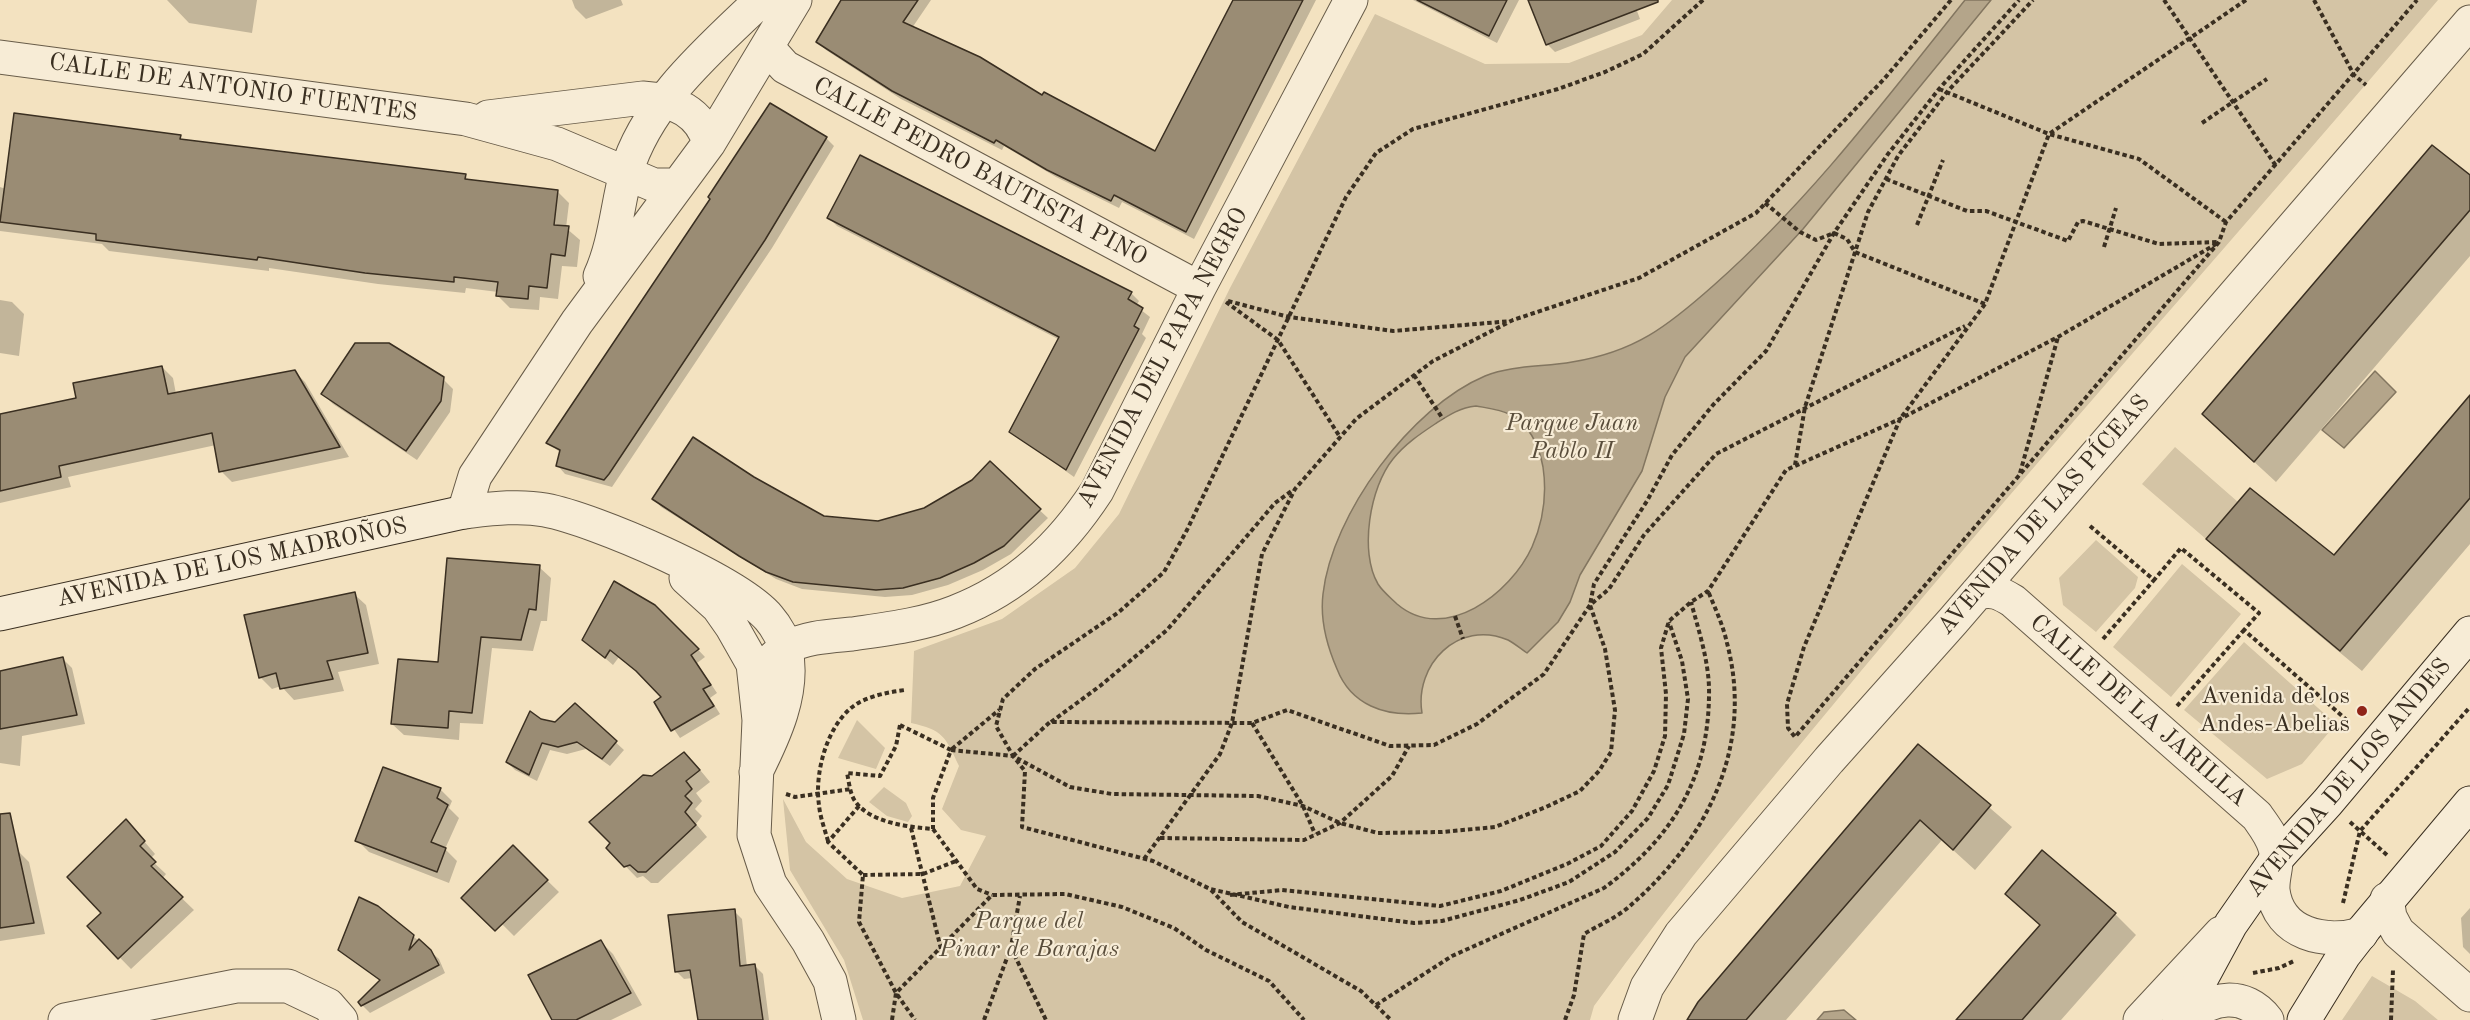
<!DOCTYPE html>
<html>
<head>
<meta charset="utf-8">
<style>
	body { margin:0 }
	canvas { display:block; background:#f3e2c0 }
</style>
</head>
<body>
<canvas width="2470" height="1020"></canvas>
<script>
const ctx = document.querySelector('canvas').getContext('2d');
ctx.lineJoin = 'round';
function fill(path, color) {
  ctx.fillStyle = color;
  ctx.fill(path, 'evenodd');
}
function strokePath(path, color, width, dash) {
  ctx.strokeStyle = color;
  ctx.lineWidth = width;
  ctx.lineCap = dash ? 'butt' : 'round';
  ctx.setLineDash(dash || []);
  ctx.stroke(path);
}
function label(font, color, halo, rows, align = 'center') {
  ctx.font = font + ' "Old Standard TT",serif';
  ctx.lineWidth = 4.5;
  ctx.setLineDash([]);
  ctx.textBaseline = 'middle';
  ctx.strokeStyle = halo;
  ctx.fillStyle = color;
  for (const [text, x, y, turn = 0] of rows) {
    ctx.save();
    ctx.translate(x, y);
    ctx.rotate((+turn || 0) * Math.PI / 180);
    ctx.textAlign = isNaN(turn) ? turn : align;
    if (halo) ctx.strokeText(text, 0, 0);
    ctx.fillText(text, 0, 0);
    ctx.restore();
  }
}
fill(new Path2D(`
	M1672 0H2438C2247 225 2050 444 1861 671 1770 781 1678 890 1594 1006L1590 1020H863L844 960 790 870 783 799 806 842 847 879 902 898 960 886 986 836 961 830 942 809 959 766C945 736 943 730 911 723L914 651 1002 619 1075 568 1119 514 1230 288 1375 14 1485 64 1569 63 1642 35Z
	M2175 447 2238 502 2206 539 2142 484Z
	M2096 540 2138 577 2135 588 2096 632 2063 605 2059 578Z
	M2182 564 2241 614 2171 697 2113 647Z
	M2244 642 2336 724 2302 764 2267 779 2184 710Z
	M857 720 885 748 876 769 838 758Z
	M884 787 906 803 912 816 908 822 887 816 869 802Z
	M2372 976 2415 1001 2438 1020H2342Z`), '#d4c4a5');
const water = new Path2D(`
	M1965 0H1991L1803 229 1685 357 1665 397 1642 471 1580 575 1570 602 1558 622 1527 653C1521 649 1514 643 1508 640 1458 619 1414 665 1422 713 1385 717 1351 705 1337 669 1327 646 1320 619 1323 594 1332 514 1411 407 1485 376 1512 365 1544 367 1572 362 1635 352 1668 326 1714 285 1809 201 1886 99 1965 0ZM1476 406C1487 408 1500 409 1511 415 1530 426 1539 445 1543 467 1547 494 1543 522 1532 547 1511 593 1445 645 1397 604 1391 598 1383 592 1378 584 1359 552 1370 487 1393 459 1405 444 1420 434 1435 424 1449 415 1459 408 1476 406Z
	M2375 371 2396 392 2344 448 2322 430Z
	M1844 1010 1856 1020H1817L1824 1012Z`);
fill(water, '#b4a58a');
strokePath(water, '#837660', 1.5);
fill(new Path2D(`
	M167 0H257L252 33 189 23Z
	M572 0H621L623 5 586 19 575 8Z
	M844 0H931L912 28 1156 153 1233 0H1316L1194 239 1122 202 1119 208 1056 177 1004 146 1002 150 901 99 826 50 818 42Z
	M1413 0H1519L1497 43Z
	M1530 0H1633L1640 19 1555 52 1547 44Z
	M771 105 826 138 834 146 772 248 612 487 565 474 558 466 561 453 548 443 712 199Z
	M180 137 184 141 465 176 470 181 557 191 569 203 566 228 580 240 577 267 562 266 558 299 540 297 539 310 510 308 498 296V292L466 288 465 293 378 284 269 268V271L109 251 102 244 0 231V187L6 189Z
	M2470 176V256L2276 482 2225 435Z
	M829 218 1131 293 1139 301 1136 306 1150 317 1142 334 1146 338 1074 477 1011 432 1060 340 837 226Z
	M0 300 12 302 24 314 19 356 0 353Z
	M162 367 173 378 176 394 294 371 305 382 349 457 232 482 221 471 216 445 68 477 71 487 0 503V417L78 399Z
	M443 379 453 389 450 412 417 460 333 404 323 394Z
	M2470 397V544L2362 671 2229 560 2208 539 2334 557Z
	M990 464 1048 518 1011 554 983 570 948 585 912 595 885 597 802 589 776 579 661 507 654 499 753 478 823 518 878 523 924 510 973 482Z
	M539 567 551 578 547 621H541L533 651 492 648 483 724 460 723 459 740 404 735 392 724 439 664Z
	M354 594 366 605 379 664 338 672 344 691 294 700 281 686 272 689 260 677Z
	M687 638 705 657 697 663 717 693 710 698 720 714 680 738 656 703 663 698 644 677 619 657 613 665 584 640Z
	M62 658 72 668 85 724 22 736 20 766 0 763V672Z
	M575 705 624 750 610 766 586 749 567 754 550 750 537 781 515 770 507 762 540 720 556 723Z
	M1918 746 2012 827 1975 870 1942 840 1786 1020H1689Z
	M696 765 710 782 696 793 702 801 695 809 702 816 696 824 707 837 658 883H651L643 876 637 878 608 848 653 778Z
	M440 789 452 801 449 808 459 818 445 849 457 861 449 883 369 852 357 840Z
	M137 833 155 854 150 859 166 874 162 879 194 910 131 969 89 926 103 913Z
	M0 845 17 850 29 862 45 934 0 941Z
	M513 847 559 892 514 936 502 924 479 881Z
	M2007 894 2115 914 2136 935 2061 1020H1958L2041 926Z
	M2470 908V954L2463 947 2461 918Z
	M734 911 742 919 747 967 755 966 763 974 769 1020H699L693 978 684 979 676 971Z
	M413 936 439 959 445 973 370 1013 362 1005 380 981 340 950Z
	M601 942 613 954 642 1005 611 1020H553Z`), '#0003');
const building = new Path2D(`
	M841 0H918L903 22 980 57 1042 95 1044 92 1155 151 1233 0H1303L1186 232 1114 195 1111 201 1047 170 996 140 994 143 892 91 816 42Z
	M1417 0H1507L1489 36Z
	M1528 0H1658V2L1546 45Z
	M770 103 827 137 765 240 609 474 604 480 556 466 560 450 546 443 710 199 708 197Z
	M14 113 181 135 180 139 466 174 465 179 558 190 554 225 569 226 565 256 551 254 547 288 529 286 528 299 496 296 498 282 454 277V282L365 273 258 257 257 260 96 240V234L0 222Z
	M2432 145 2470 175V210L2254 462 2202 414Z
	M860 155 1132 292 1128 299 1143 308 1134 326 1139 329 1066 470 1009 432 1059 337 827 218Z
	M355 343H389L444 377 441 401 406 451 321 394Z
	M162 366 168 394 295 370 340 447 219 472 212 433 59 466 61 477 0 491V414L76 398 73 383Z
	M2470 395V498L2340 651 2206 539 2250 488 2334 555Z
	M693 437 754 477 824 516 878 521 924 508 972 480 990 461 1041 509 1004 546 974 563 940 578 903 588 876 590 793 582 766 572 739 556 652 499Z
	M447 558 540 565 536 610 529 609 521 640 481 637 472 713 449 711 448 728 391 724 398 659 438 662Z
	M614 581 655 605 699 649 691 655 711 685 703 689 714 706 671 731 654 702 661 697 636 671 610 650 605 658 582 640Z
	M355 592 368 653 327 661 333 679 280 689 276 673 259 678 244 615Z
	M63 657 77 715 0 729V671Z
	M575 703 617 741 602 759 577 742 558 747 542 743 529 775 506 762 530 711 541 719 555 722Z
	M1918 744 1991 805 1953 850 1920 820 1746 1020H1687L1698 1002Z
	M684 752 700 770 686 781 692 789 685 796 692 803 685 812 696 825 646 872H638L630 865 624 867 606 848 610 843 589 822 643 775 652 776Z
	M383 767 441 788 437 798 448 805 431 842 446 848 437 872 355 841Z
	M10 813 34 923 0 928V814Z
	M126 819 145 841 140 846 156 862 151 866 183 897 118 959 87 926 101 913 67 877Z
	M513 845 548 880 495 931 461 898Z
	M2042 850 2116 913 2022 1020H1956L2040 925 2005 894Z
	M359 897 378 906 414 935 409 950 419 939 431 950 439 965 361 1006 358 1002 380 980 338 950Z
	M735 909 740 966 755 964 763 1020H698L690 970 675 972 668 915Z
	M601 940 631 993 576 1020H552L528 975Z`);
fill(building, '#9a8c74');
strokePath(building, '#3a2f21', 1.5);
const street = new Path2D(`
	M767 47 785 67 1199 288
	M0 57 466 119 557 144 654 185H677
	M488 117 643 98C674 100 701 112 709 143
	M600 276C615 243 617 207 626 173 647 102 709 50 761 0
	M686 578 718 607 732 627 753 664 759 720 754 835 770 884 808 941 830 981 839 1020
	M1977 593C1993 589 2000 593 2013 601L2257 816C2264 826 2272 836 2275 848 2279 863 2272 876 2273 890 2278 935 2326 944 2361 934
	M756 682C763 669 773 656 786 648 805 637 831 636 852 634 886 629 922 625 955 612 1017 588 1061 546 1097 491L1199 288 1351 0
	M756 772C774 736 795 692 786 650 784 640 776 626 769 618 738 581 594 519 545 510 519 505 490 509 464 512L475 476 577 322 709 143 795 0
	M2387 899 2390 917 2398 932 2470 995
	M65 1020 236 986H288L328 1005 341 1020
	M1635 1020 1647 987 1681 934 1829 760 1953 621 2470 22
	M2140 1020 2221 933
	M2186 1020C2210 996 2245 991 2267 1020`);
const secondary = new Path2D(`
	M0 614 464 512
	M2179 1020 2231 924 2277 858 2327 803 2470 633
	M2304 1020 2344 955 2365 928 2470 803`);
strokePath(street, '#685c49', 35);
strokePath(secondary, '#3a2f21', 35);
strokePath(new Path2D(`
	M1703 0 1643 54 1605 72 1558 89 1413 129 1376 153 1346 197 1187 530 1164 572 1119 612 1035 669 1003 699 996 726 1013 756 1070 787 1112 794 1258 796 1303 806 1340 823 1378 833 1442 832 1495 827 1546 807 1580 791 1599 771 1611 752 1615 710 1605 649 1590 605 1594 584 1647 501 1672 455 1713 405 1766 351 1834 233 1888 154 1939 89 2019 0
	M2164 0 2276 166
	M2246 0 2049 134 1985 304 1900 419 1804 647 1787 704 1788 728 1795 737 2219 242 2226 222 2417 0
	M2314 0 2354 75 2366 85
	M1939 89 2049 134 2139 159 2226 222
	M2202 123 2267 79
	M1886 179 1967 211H1986L2068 241 2078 222 2083 221 2159 244 2218 242
	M1765 203 1800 232 1816 240 1834 233 1847 239 1855 252 1985 304
	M1917 225 1943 160
	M2104 247 2116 208
	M1228 301 1289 317 1393 331 1511 321
	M1226 302 1278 340 1340 437
	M1414 375 1443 419
	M1795 465 1805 407 1868 212 1898 156 1947 92 2033 0
	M2020 473 2058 337
	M2090 526 2154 580 2181 548 2259 613 2244 630 2349 722
	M1455 616 1463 639
	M2103 639 2154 580
	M2177 706 2244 630
	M1051 722 1100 686 1167 630 1275 503 1293 490
	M1252 723 1303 806 1315 834
	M900 725 951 750 933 798V829C909 827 870 823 855 801 850 794 849 782 847 773L880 776 896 746Z
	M952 749 999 710
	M951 750 1013 756 1025 771 1022 827 1153 861 1210 889 1289 907 1414 923 1442 921 1520 900 1569 882 1615 852 1648 818 1668 785 1684 734 1688 699 1682 661 1669 622
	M1013 756 1050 722 1252 723 1287 710 1390 746 1434 745 1477 724 1544 674 1590 605 1609 589 1644 535 1716 454 1965 326
	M786 794 795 797 851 789
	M859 806 828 842 863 875 859 922 896 993 915 1020
	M2350 822 2387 855
	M911 828 941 949
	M933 829 977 889 992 895
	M1160 838 1304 840 1340 823 1392 776 1409 746
	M828 841C825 830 820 817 819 805 814 772 828 719 860 702 874 695 889 692 905 690
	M1144 859 1220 754 1232 723 1262 554 1295 489 1356 419 1433 361 1513 320 1639 278 1756 213 1884 79 1951 0
	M863 875 923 874 956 861
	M1211 890 1242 922 1361 991 1391 1020
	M1230 895 1282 890 1440 906 1501 891 1567 864 1601 846 1632 811 1654 771 1665 736 1666 694 1661 648 1669 621 1691 602 1708 591 1786 470 1900 419 2058 337 2216 244
	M2343 903 2360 831 2470 707
	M1011 948 1046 1020
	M2253 973 2279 968 2294 961
	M1376 1005 1452 956 1604 888C1671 839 1708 780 1709 696 1710 664 1699 632 1691 602
	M892 1020 896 993 992 895 1065 894 1122 907 1174 928 1206 950 1269 981 1304 1020
	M984 1020 1011 947 1020 896
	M1565 1020 1574 995 1584 934C1599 925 1618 917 1631 905 1708 838 1754 746 1727 643 1723 625 1715 608 1708 591
	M2391 1020 2393 970`), '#3a2f21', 4, [4.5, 3]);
strokePath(street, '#f7ecd6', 33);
strokePath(secondary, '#f7ecd6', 33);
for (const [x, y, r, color] of [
	[2362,711,6,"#8f2418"]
]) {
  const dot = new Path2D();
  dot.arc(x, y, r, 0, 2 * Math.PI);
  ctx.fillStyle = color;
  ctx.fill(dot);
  strokePath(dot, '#f7ecd6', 2);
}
label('24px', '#3a2f21', '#f7ecd6', [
	["CALLE DE ANTONIO FUENTES",233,88,8],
	["CALLE PEDRO BAUTISTA PINO",980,172,28],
	["AVENIDA DEL PAPA NEGRO",1163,358,-62],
	["AVENIDA DE LAS PÍCEAS",2044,515,-49],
	["AVENIDA DE LOS MADROÑOS",232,563,-12],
	["CALLE DE LA JARILLA",2138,711,41],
	["AVENIDA DE LOS ANDES",2349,778,-50]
]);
label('italic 24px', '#594d3b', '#f7ecd6', [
	["Parque Juan",1572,424],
	["Pablo II",1572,452],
	["Parque del",1029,922],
	["Pinar de Barajas",1029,950]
]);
label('24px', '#3a2f21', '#f7ecd6', [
	["Avenida de los",2350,697],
	["Andes-Abelias",2350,725]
], 'right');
</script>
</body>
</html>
